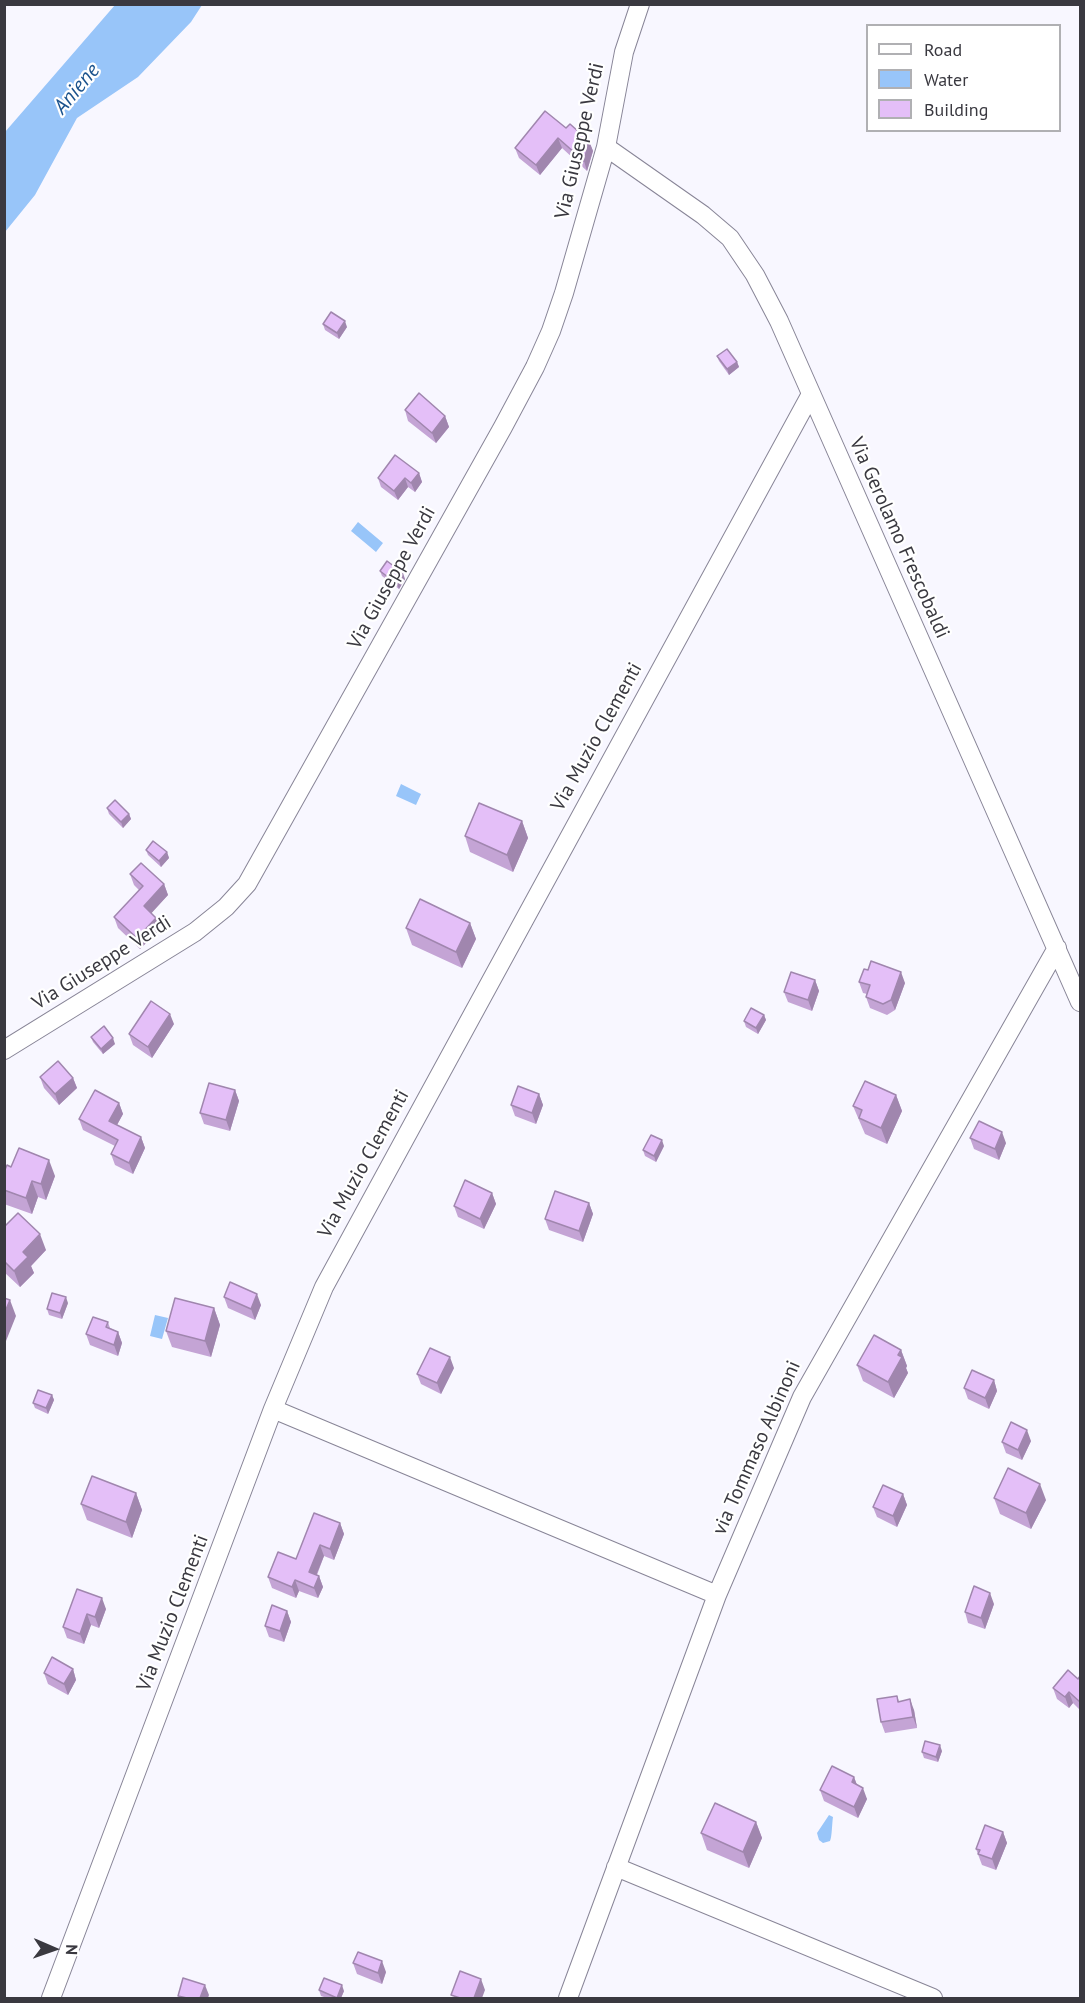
<!DOCTYPE html>
<html>
<head>
<meta charset="utf-8">
<style>
	body { margin:0 }
	#map { position:relative; width:1085px; height:2003px; overflow:hidden; background:#f8f7ff; font-family:"PT Sans",sans-serif }
	canvas { display:block }
	.frame { position:absolute; inset:0; border:6px solid #3a3940; pointer-events:none }
	.legend { position:absolute; left:866px; top:24px; width:195px; height:108px; box-sizing:border-box; background:#fff; border:2px solid #b0b0b3; margin:0; padding:8px 10px; list-style:none; font-size:18px; color:#3a3940 }
	.legend li { display:flex; align-items:center; gap:12px; height:30px }
	.legend b { width:30px; border:2px solid #b0b0b3 }
	.north { position:absolute; left:24px; top:1919px; width:60px; height:60px; -webkit-text-stroke:4px #fff; paint-order:stroke; rotate:92deg; font-size:16px; font-weight:700; line-height:24px; text-align:center; color:#3a3940 }
	.north::after { content:''; display:block; margin:auto; width:21px; height:27px; background:#3a3940; clip-path:polygon(50% 0,100% 100%,50% 72%,0 100%) }
</style>
</head>
<body>
<div id="map">
<canvas width="1085" height="2003"></canvas>
<div class="frame"></div>
<ul class="legend">
<li><b style="height:8px;background:#fff"></b>Road</li>
<li><b style="height:16px;background:#98c5f9"></b>Water</li>
<li><b style="height:16px;background:#e4bff8"></b>Building</li>
</ul>
<div class="north">N</div>
</div>
<script>
const ctx = document.querySelector('canvas').getContext('2d');
ctx.lineJoin = 'round';
function fill(path, color) {
  ctx.fillStyle = color;
  ctx.fill(path, 'evenodd');
}
function strokePath(path, color, width, dash) {
  ctx.strokeStyle = color;
  ctx.lineWidth = width;
  ctx.lineCap = dash ? 'butt' : 'round';
  ctx.setLineDash(dash || []);
  ctx.stroke(path);
}
function label(font, color, halo, rows, align = 'center') {
  ctx.font = font + ' "PT Sans",sans-serif';
  ctx.lineWidth = 4.5;
  ctx.setLineDash([]);
  ctx.textBaseline = 'middle';
  ctx.strokeStyle = halo;
  ctx.fillStyle = color;
  for (const [text, x, y, turn = 0] of rows) {
    ctx.save();
    ctx.translate(x, y);
    ctx.rotate((+turn || 0) * Math.PI / 180);
    ctx.textAlign = isNaN(turn) ? turn : align;
    if (halo) ctx.strokeText(text, 0, 0);
    ctx.fillText(text, 0, 0);
    ctx.restore();
  }
}
fill(new Path2D(`
	M115 5H202L191 22 138 77 77 118 35 195 5 232V132Z
	M358 522 383 543 376 552 351 531Z
	M401 784 421 794 416 805 396 796Z
	M155 1315 168 1318 162 1339 150 1336Z
	M829 1815 833 1817C832 1823 832 1837 830 1841L823 1843 819 1840 817 1833Z`), '#98c5f9');
const minor = new Path2D(`
	M606 147 703 215 730 238 755 275 779 321 1080 1002
	M4 1050 195 932 226 907 247 884 503 427 535 367 551 331 564 293 606 147 624 52 640 4
	M273 1409 717 1595
	M616 1867 933 1998
	M51 1998 273 1409 324 1287 811 394
	M568 1998 717 1595 802 1397 1057 948`);
strokePath(minor, '#888597', 20);
strokePath(minor, '#fff', 18);
fill(new Path2D(`
	M566 128 589 141 593 151 587 171 562 148 540 175 519 158 515 148Z
	M323 324 347 327 339 339 325 330Z
	M717 356 737 362 739 367 729 375 719 361Z
	M405 410 445 416 449 427 436 443 408 421Z
	M419 473 422 482 415 492 408 487 398 500 381 487 378 478Z
	M380 571 405 579 399 589 382 576Z
	M107 808 129 814 131 819 123 828 109 814Z
	M522 821 528 838 513 872 470 852 465 836Z
	M146 850 167 852 169 858 161 867 148 855Z
	M130 874 164 884 168 895 151 913 156 918 160 929 140 949 118 928 114 917 139 890 134 885Z
	M470 923 476 939 462 968 412 945 406 928Z
	M868 970 905 983 895 1010 887 1015 870 1008 866 997 867 994 863 993 859 982Z
	M815 980 819 991 812 1011 788 1002 784 992Z
	M764 1015 766 1020 758 1034 746 1027 744 1021Z
	M174 1024 152 1058 133 1045 129 1034Z
	M91 1037 115 1044 103 1054 93 1042Z
	M40 1077 73 1078 77 1088 59 1105 44 1088Z
	M235 1090 239 1101 230 1131 204 1124 200 1113Z
	M539 1094 543 1105 536 1124 515 1116 511 1105Z
	M896 1095 902 1111 887 1144 865 1134 853 1106Z
	M119 1103 123 1114 117 1125 141 1137 145 1148 133 1174 115 1165 111 1154 115 1146 83 1130 79 1119Z
	M970 1138 1006 1143 999 1160 974 1149Z
	M664 1146 656 1162 645 1156 643 1150Z
	M11 1167 55 1176 46 1200 38 1197 32 1214 4 1204V1172Z
	M492 1193 496 1204 484 1229 458 1217 454 1206Z
	M589 1203 593 1214 583 1242 549 1230 545 1219Z
	M4 1227 46 1250 31 1266 34 1273 20 1287 4 1272Z
	M224 1297 261 1305 255 1320 228 1308Z
	M68 1303 62 1319 49 1315 47 1309Z
	M214 1308 220 1325 211 1357 172 1347 166 1331Z
	M108 1322 110 1328 118 1332 122 1343 118 1356 90 1345 86 1334Z
	M901 1350 907 1366 906 1368 908 1373 894 1398 863 1381 857 1365Z
	M454 1368 441 1394 421 1384 417 1374Z
	M994 1380 997 1391 989 1409 968 1399 964 1388Z
	M52 1395 54 1400 48 1414 35 1408 33 1403Z
	M1031 1441 1022 1460 1006 1453 1002 1442Z
	M136 1493 142 1510 132 1538 87 1520 81 1504Z
	M903 1494 907 1505 897 1527 877 1517 873 1507Z
	M994 1498 1046 1500 1031 1529 1000 1514Z
	M340 1523 344 1534 334 1560 324 1556 317 1575 319 1576 323 1587 318 1598 299 1591 296 1598 272 1588 268 1577 296 1559Z
	M77 1589 106 1609 99 1628 91 1625 84 1644 67 1638 63 1627Z
	M994 1604 985 1629 968 1623 965 1612Z
	M287 1611 291 1622 284 1642 269 1637 265 1626Z
	M73 1669 76 1680 68 1695 48 1684 44 1673Z
	M1080 1676V1710L1073 1703 1069 1708 1057 1699 1053 1688 1078 1679Z
	M897 1696 899 1701 914 1710 917 1728 885 1733 881 1722Z
	M942 1751 938 1762 924 1758 922 1752Z
	M854 1777 857 1785 867 1799 858 1818 824 1801 820 1790Z
	M756 1822 762 1838 749 1868 707 1850 701 1833Z
	M1003 1832 1007 1843 996 1870 982 1865 976 1849Z
	M353 1963 386 1972 382 1984 357 1974Z
	M319 1990 344 1991 341 1998H327L321 1996Z`), '#c4a4d5');
fill(new Path2D(`
	M558 138 562 148 540 175 536 165Z
	M589 141 593 151 587 171 584 161Z
	M345 321 347 327 339 339 337 333Z
	M737 362 739 367 729 375 727 369Z
	M445 416 449 427 436 443 432 433Z
	M419 473 422 482 415 492 411 483Z
	M405 478 408 487 398 500 394 491Z
	M403 573 405 579 399 589 397 584Z
	M129 814 131 819 123 828 121 822Z
	M522 821 528 838 513 872 507 855Z
	M167 852 169 858 161 867 159 861Z
	M164 884 168 895 148 917 144 906Z
	M156 918 160 929 140 949 137 938Z
	M470 923 476 939 462 968 456 952Z
	M901 972 905 983 895 1010 891 1000Z
	M815 980 819 991 812 1011 808 1000Z
	M170 1014 174 1024 152 1058 148 1047Z
	M764 1015 766 1020 758 1034 756 1028Z
	M113 1038 115 1044 103 1054 101 1049Z
	M73 1078 77 1088 59 1105 55 1094Z
	M235 1090 239 1101 230 1131 226 1120Z
	M539 1094 543 1105 536 1124 532 1113Z
	M896 1095 902 1111 887 1144 881 1128Z
	M119 1103 123 1114 113 1132 109 1121Z
	M1002 1132 1006 1143 999 1160 995 1149Z
	M141 1137 145 1148 133 1174 129 1163Z
	M662 1140 664 1146 656 1162 654 1156Z
	M49 1160 55 1176 46 1200 41 1184Z
	M32 1181 38 1197 32 1214 26 1198Z
	M492 1193 496 1204 484 1229 480 1219Z
	M589 1203 593 1214 583 1242 579 1231Z
	M40 1234 46 1250 31 1266 34 1273 20 1287 14 1271 23 1252Z
	M257 1294 261 1305 255 1320 251 1309Z
	M66 1297 68 1303 62 1319 60 1313Z
	M10 1300 16 1316 4 1346V1314Z
	M214 1308 220 1325 211 1357 205 1341Z
	M118 1332 122 1343 118 1356 114 1345Z
	M901 1350 907 1366 906 1368 908 1373 894 1398 888 1382Z
	M450 1357 454 1368 441 1394 437 1383Z
	M994 1380 997 1391 989 1409 985 1398Z
	M52 1395 54 1400 48 1414 46 1408Z
	M1027 1430 1031 1441 1022 1460 1018 1450Z
	M1040 1484 1046 1500 1031 1529 1026 1513Z
	M136 1493 142 1510 132 1538 126 1522Z
	M903 1494 907 1505 897 1527 893 1516Z
	M340 1523 344 1534 334 1560 330 1549Z
	M320 1545 324 1556 313 1583 309 1572Z
	M319 1576 323 1587 318 1598 314 1588Z
	M295 1580 299 1591 296 1598 292 1587Z
	M990 1593 994 1604 985 1629 981 1618Z
	M102 1598 106 1609 99 1628 95 1617Z
	M287 1611 291 1622 284 1642 280 1631Z
	M87 1614 91 1625 84 1644 80 1634Z
	M73 1669 76 1680 68 1695 64 1684Z
	M1069 1692 1073 1703 1069 1708 1065 1697Z
	M910 1699 914 1710 917 1728 913 1717Z
	M940 1745 942 1751 938 1762 936 1757Z
	M854 1777 858 1788 852 1782Z
	M863 1788 867 1799 858 1818 854 1807Z
	M756 1822 762 1838 749 1868 743 1852Z
	M1003 1832 1007 1843 996 1870 992 1859Z
	M382 1961 386 1972 382 1984 378 1973Z
	M481 1979 485 1990 482 1998H474Z
	M205 1985 209 1995 208 1998H200Z
	M342 1985 344 1991 341 1998H337Z`), '#a086ae');
const building = new Path2D(`
	M545 111 566 128 570 124 589 141 584 161 558 138 536 165 515 148Z
	M331 312 345 321 337 333 323 324Z
	M727 349 737 362 727 369 717 356Z
	M419 393 445 416 432 433 405 410Z
	M395 455 419 473 411 483 405 478 394 491 378 478Z
	M387 561 403 573 397 584 380 571Z
	M115 800 129 814 121 822 107 808Z
	M479 803 522 821 507 855 465 836Z
	M153 841 167 852 159 861 146 850Z
	M141 863 164 884 144 906 156 918 137 938 114 917 143 886 130 874Z
	M420 899 470 923 456 952 406 928Z
	M871 961 901 972 891 1000 883 1004 866 997 870 985 859 982 864 969 868 970Z
	M791 972 815 980 808 1000 784 992Z
	M151 1001 170 1014 148 1047 129 1034Z
	M751 1008 764 1015 756 1028 744 1021Z
	M104 1026 113 1038 101 1049 91 1037Z
	M58 1061 73 1078 55 1094 40 1077Z
	M865 1081 896 1095 881 1128 859 1118 862 1110 853 1106Z
	M209 1083 235 1090 226 1120 200 1113Z
	M518 1086 539 1094 532 1113 511 1105Z
	M95 1090 119 1103 109 1121 141 1137 129 1163 111 1154 118 1140 79 1119Z
	M979 1121 1002 1132 995 1149 970 1138Z
	M651 1135 662 1140 654 1156 643 1150Z
	M19 1148 49 1160 41 1184 32 1181 26 1198 4 1190V1172L7 1165 11 1167Z
	M465 1180 492 1193 480 1219 454 1206Z
	M555 1191 589 1203 579 1231 545 1219Z
	M18 1213 40 1234 23 1252 28 1257 14 1271 4 1261V1227Z
	M230 1282 257 1294 251 1309 224 1297Z
	M52 1293 66 1297 60 1313 47 1309Z
	M4 1298 10 1300 4 1314Z
	M175 1298 214 1308 205 1341 166 1331Z
	M93 1317 108 1322 106 1327 118 1332 114 1345 86 1334Z
	M874 1335 901 1350 898 1355 902 1357 888 1382 857 1365Z
	M430 1348 450 1357 437 1383 417 1374Z
	M972 1370 994 1380 985 1398 964 1388Z
	M38 1390 52 1395 46 1408 33 1403Z
	M1011 1422 1027 1430 1018 1450 1002 1442Z
	M1008 1468 1040 1484 1026 1513 994 1498Z
	M92 1476 136 1493 126 1522 81 1504Z
	M883 1485 903 1494 893 1516 873 1507Z
	M314 1513 340 1523 330 1549 320 1545 309 1572 319 1576 314 1588 295 1580 292 1587 268 1577 278 1552 296 1559Z
	M974 1586 990 1593 981 1618 965 1612Z
	M77 1589 102 1598 95 1617 87 1614 80 1634 63 1627Z
	M272 1605 287 1611 280 1631 265 1626Z
	M52 1657 73 1669 64 1684 44 1673Z
	M1068 1670 1078 1679 1080 1676V1702L1069 1692 1065 1697 1053 1688Z
	M897 1696 898 1702 910 1699 913 1717 881 1722 877 1699Z
	M925 1741 940 1745 936 1757 922 1752Z
	M832 1766 854 1777 852 1782 863 1788 854 1807 820 1790Z
	M715 1803 756 1822 743 1852 701 1833Z
	M985 1825 1003 1832 992 1859 978 1854 980 1850 976 1849Z
	M358 1952 382 1961 378 1973 353 1963Z
	M460 1971 481 1979 474 1998H460L451 1995Z
	M183 1978 205 1985 200 1998H187L178 1996Z
	M324 1978 342 1985 337 1998 319 1990Z`);
fill(building, '#e4bff8');
strokePath(building, '#a086ae', 1.5);
label('20px', '#3a3940', '#fff', [
	["Via Giuseppe Verdi",580,141,-77],
	["Via Gerolamo Frescobaldi",899,538,66],
	["Via Giuseppe Verdi",392,578,-61],
	["Via Muzio Clementi",597,737,-61],
	["Via Giuseppe Verdi",102,963,-32],
	["Via Muzio Clementi",364,1164,-61],
	["via Tommaso Albinoni",757,1448,-66],
	["Via Muzio Clementi",173,1613,-69]
]);
label('italic 21px', '#1b538d', '#fff', [
	["Aniene",77,89,-50]
]);
</script>
</body>
</html>
